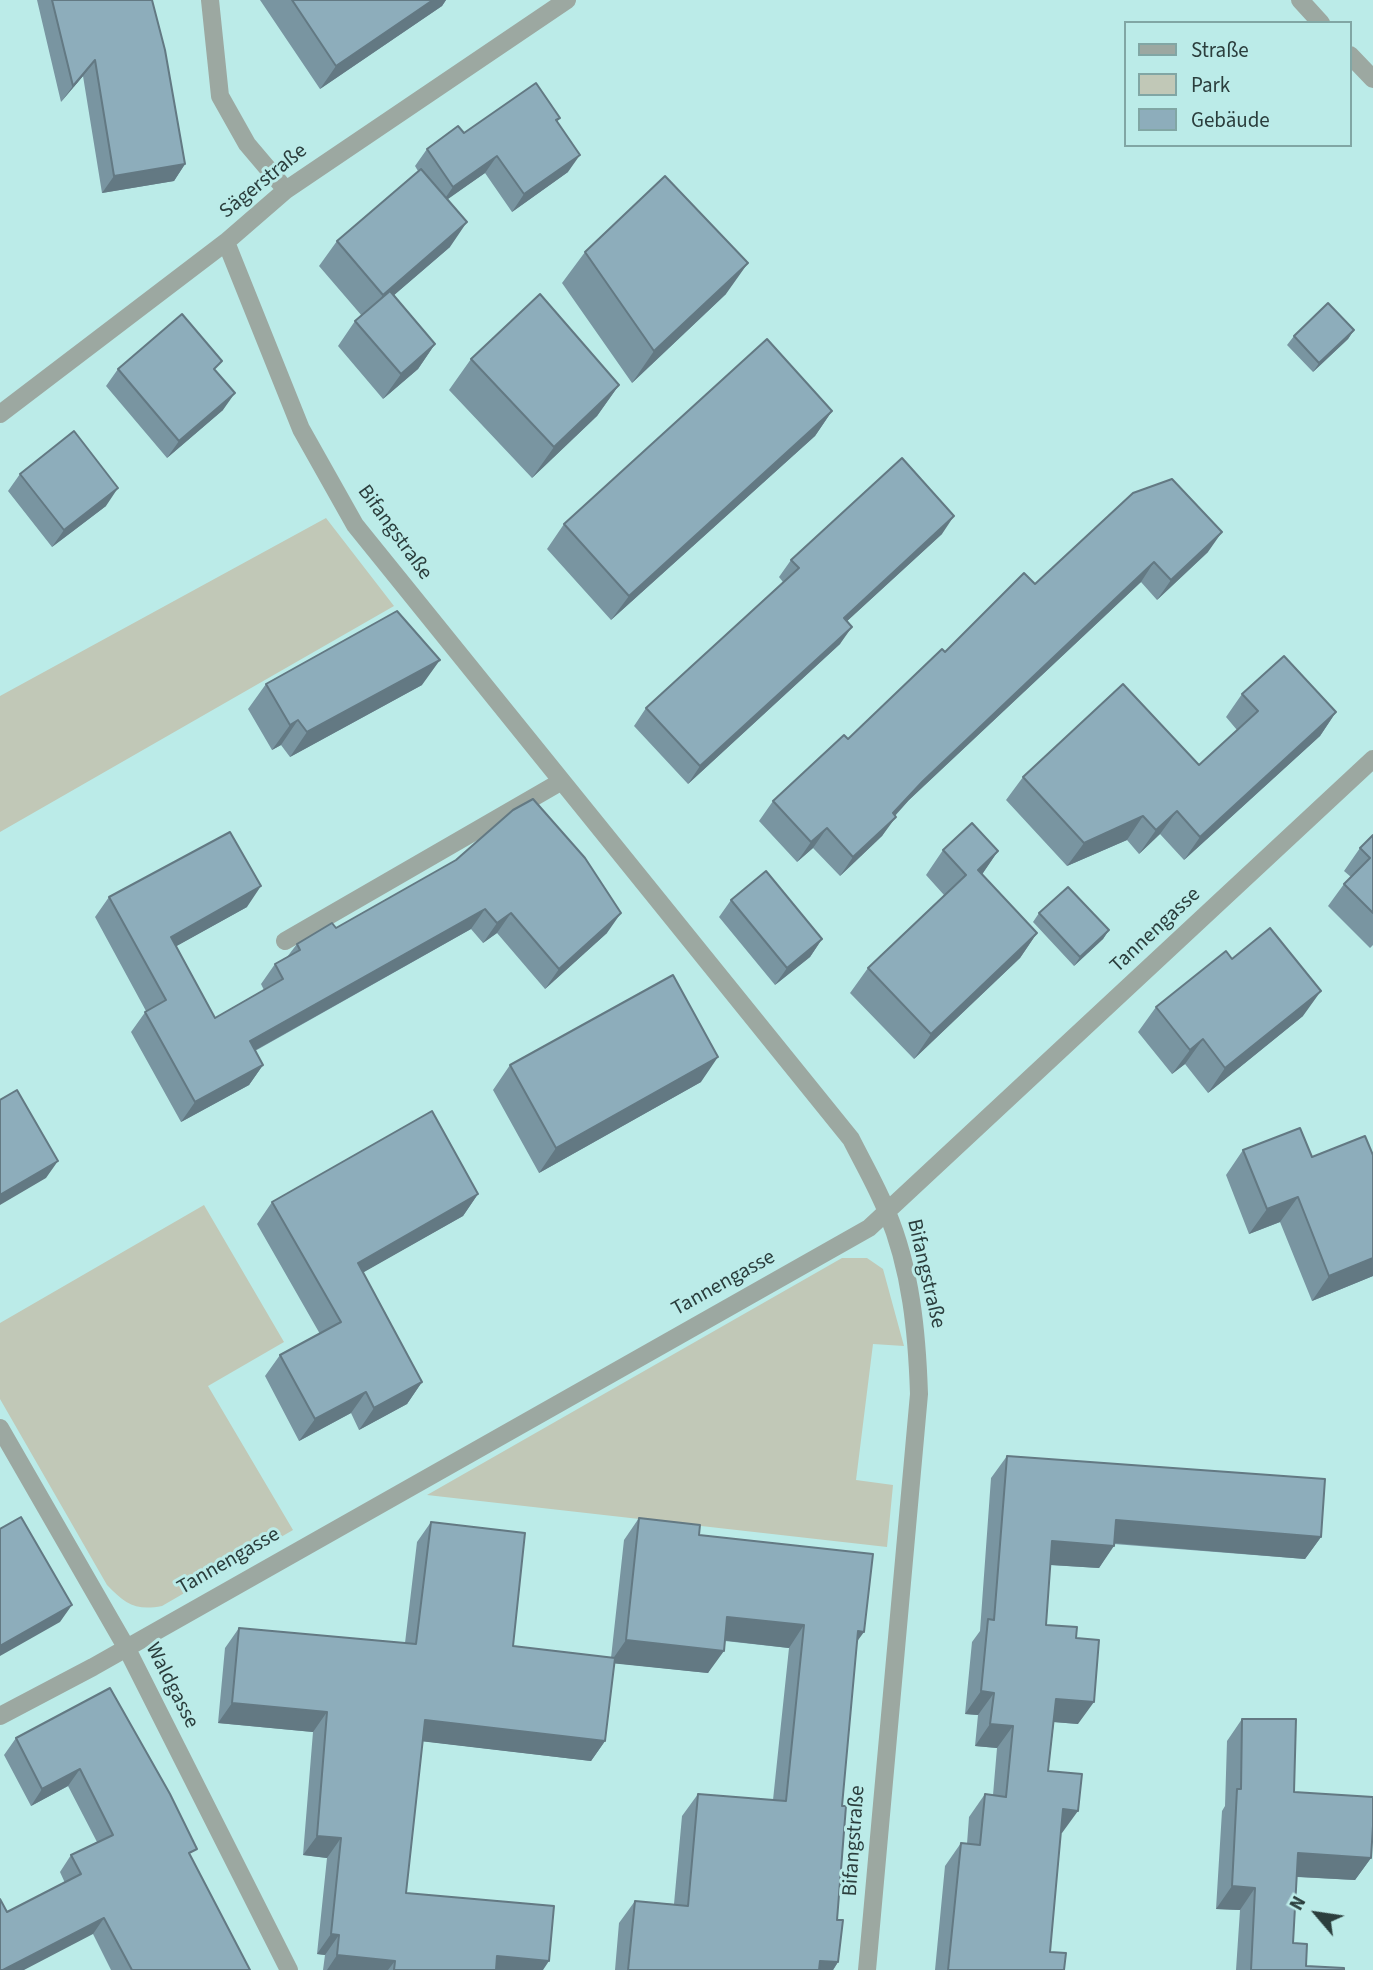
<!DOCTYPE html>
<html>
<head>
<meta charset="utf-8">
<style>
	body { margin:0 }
	#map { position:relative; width:1373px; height:1970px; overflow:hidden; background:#bbebe8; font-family:"Source Sans 3",sans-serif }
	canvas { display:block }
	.legend { position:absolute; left:1124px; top:21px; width:228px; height:126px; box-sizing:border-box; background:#bbebe8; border:2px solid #81a6a4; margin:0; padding:9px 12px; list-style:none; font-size:21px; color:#2b3e3d }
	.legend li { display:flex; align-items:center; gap:14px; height:35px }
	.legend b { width:35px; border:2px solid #81a6a4 }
	.north { position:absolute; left:1282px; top:1879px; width:70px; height:70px; -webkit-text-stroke:5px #bbebe8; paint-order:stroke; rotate:299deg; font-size:19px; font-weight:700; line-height:28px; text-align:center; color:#2b3e3d }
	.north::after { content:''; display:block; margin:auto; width:24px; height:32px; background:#2b3e3d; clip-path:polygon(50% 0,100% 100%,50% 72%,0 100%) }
</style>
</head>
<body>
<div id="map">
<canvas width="1373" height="1970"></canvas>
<ul class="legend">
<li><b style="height:9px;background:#9ca8a1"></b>Straße</li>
<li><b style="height:19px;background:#c1c8b7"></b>Park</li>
<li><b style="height:19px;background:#8dadbb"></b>Gebäude</li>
</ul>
<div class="north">N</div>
</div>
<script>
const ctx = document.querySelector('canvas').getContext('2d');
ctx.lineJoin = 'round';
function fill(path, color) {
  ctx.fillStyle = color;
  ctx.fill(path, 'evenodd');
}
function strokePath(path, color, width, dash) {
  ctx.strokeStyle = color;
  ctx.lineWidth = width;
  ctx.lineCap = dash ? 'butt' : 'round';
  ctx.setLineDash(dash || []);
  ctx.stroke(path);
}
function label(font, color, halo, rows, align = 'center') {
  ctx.font = font + ' "Source Sans 3",sans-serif';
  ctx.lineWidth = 6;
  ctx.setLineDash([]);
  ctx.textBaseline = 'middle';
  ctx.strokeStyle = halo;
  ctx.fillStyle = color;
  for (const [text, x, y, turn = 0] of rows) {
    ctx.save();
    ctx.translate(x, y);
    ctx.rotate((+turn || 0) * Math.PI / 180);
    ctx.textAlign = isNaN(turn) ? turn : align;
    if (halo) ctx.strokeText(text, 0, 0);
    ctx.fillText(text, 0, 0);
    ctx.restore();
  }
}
fill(new Path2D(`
	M326 518 394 606 0 832V696Z
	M204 1205 284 1342 208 1386 293 1530 162 1606C136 1611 125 1604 107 1585L0 1399V1323Z
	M842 1258H867L883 1269 904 1346 873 1344 856 1480 893 1485 887 1547 427 1495Z`), '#c1c8b7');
strokePath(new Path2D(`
	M210 0 220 96 247 144 286 190
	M1300 0 1321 23
	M1350 55 1373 79
	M226 242 301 429 355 525 851 1139C863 1163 877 1187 887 1212 911 1269 917 1333 919 1394L867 1970
	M0 414 226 242 286 190 567 0
	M285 941 562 781
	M0 1428 126 1647 289 1970
	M0 1716 93 1667 869 1228 1373 759`), '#9ca8a1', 18);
fill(new Path2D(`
	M37 0H152L185 164 174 181 102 193 83 76 61 102Z
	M260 0H446L442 6 320 89Z
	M560 118 557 122 568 172 512 212 485 173 447 199 450 247 393 296 435 344 418 369 383 399 338 346 355 321 362 316 319 266 337 241 418 171 415 166 427 149 464 133Z
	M585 252 726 294 632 383 562 283Z
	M1354 330 1348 339 1313 372 1287 345 1294 336Z
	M471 359 619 385 597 416 532 478 449 390Z
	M118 369 215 370 223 410 167 458 106 386Z
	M832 411 815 436 611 620 547 549 564 524Z
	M20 474 106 506 52 547 8 491Z
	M942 534 847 621 840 644 688 784 634 726 646 708 783 582 779 577 791 560Z
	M1208 552 1157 600 1141 582 909 800 895 816 882 836 840 876 813 848 797 862 759 821 773 801 848 739 945 652 1035 584Z
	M266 684 422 685 290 757 281 745 272 750 248 709Z
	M1242 694 1336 712 1320 736 1184 860 1160 834 1139 854 1127 840 1067 866 1006 800 1023 777 1199 765 1237 730 1226 717Z
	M1373 835V945L1370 948 1328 906 1344 884 1351 877 1344 871 1360 848Z
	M943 850 998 851 982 874 1037 933 1020 958 914 1059 850 993 868 968 944 895 926 875Z
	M456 860 607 933 545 989 497 933 483 943 471 929 255 1051 263 1065 249 1085 181 1122 131 1032 146 1011 95 917 109 897 247 907 176 946 215 1018 264 990 261 984 275 964 287 957 297 944 336 928Z
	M731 900 822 939 810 957 775 985 719 917Z
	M1039 913 1109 930 1103 939 1074 966 1033 922Z
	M1232 959 1303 1016 1208 1093 1185 1064 1172 1074 1138 1032 1156 1007Z
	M510 1065 701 1082 539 1173 493 1090Z
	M1243 1150 1312 1157 1373 1155V1276L1312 1301 1280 1222 1249 1234 1226 1175Z
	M478 1194 463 1216 363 1272 422 1382 407 1404 359 1430 351 1413 299 1441 265 1376 280 1355 320 1334 257 1224 272 1202Z
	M1007 1456 1321 1537 1305 1559 1114 1544 1099 1568 1050 1565 1046 1625 1076 1638 1078 1724 1054 1722 1048 1771 1062 1833H1061L1050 1952 1064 1970H935L945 1866 961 1843 967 1844 969 1817 985 1794 993 1795 997 1748 975 1746 978 1715 965 1714 972 1642 980 1631 991 1478Z
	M639 1518 699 1535 857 1643 842 1806 837 1920 838 1962 833 1970H615L619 1923 635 1901 674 1904 682 1816 698 1794 773 1800 789 1648 725 1641 708 1673 614 1663 605 1741 591 1761 422 1741 406 1893 543 1970H323L325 1955 317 1954 327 1858 303 1855 313 1732 218 1723 225 1648 239 1628 405 1643 417 1542 431 1522 513 1646 611 1658 624 1540Z
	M110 1688 191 1857 250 1970H111L93 1934 7 1912 65 1883 60 1872 71 1855 97 1842 68 1786 31 1806 4 1755 16 1738Z
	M1242 1719 1294 1792 1371 1858 1355 1880 1297 1877 1293 1943 1306 1966 1344 1970H1236L1240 1910 1216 1909 1222 1811 1225 1806 1227 1741Z`), '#7995a1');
fill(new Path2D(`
	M433 0H446L442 6 320 89 336 66Z
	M95 60 83 76 61 102 73 86Z
	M580 155 568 172 512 212 524 194Z
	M497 156 485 173 441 204 453 187Z
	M185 164 174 181 102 193 114 176Z
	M467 222 450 247 365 320 383 295Z
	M748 263 726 294 632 383 654 351Z
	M1354 330 1348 339 1313 372 1319 363Z
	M435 344 418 369 383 399 401 374Z
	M619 385 597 416 532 478 554 447Z
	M235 393 223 410 167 458 179 441Z
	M832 411 815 436 611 620 629 596Z
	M118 488 106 506 52 547 64 530Z
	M954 516 942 534 832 635 844 618Z
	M1222 532 1208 552 1157 600 1171 580Z
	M1154 562 1141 582 909 800 879 833 893 813 923 781Z
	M852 627 840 644 688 784 700 766Z
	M440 660 422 685 290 757 307 732Z
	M1336 712 1320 736 1184 860 1200 837Z
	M298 720 281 745 272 750 290 725Z
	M1177 811 1160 834 1139 854 1156 830Z
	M1143 816 1127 840 1067 866 1084 843Z
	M896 817 882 836 840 876 853 857Z
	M827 828 813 848 797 862 811 842Z
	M998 851 981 876 978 870Z
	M261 886 247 907 157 957 171 937Z
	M485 909 471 929 236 1061 250 1041Z
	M511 913 497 933 483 943 497 923Z
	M621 913 607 933 545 989 559 969Z
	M1109 930 1103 939 1074 966 1080 957Z
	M1037 933 1020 958 914 1059 931 1034Z
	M822 939 810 957 775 985 787 968Z
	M1321 991 1303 1016 1208 1093 1225 1068Z
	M1203 1039 1185 1064 1172 1074 1190 1050Z
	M718 1057 701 1082 539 1173 556 1148Z
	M263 1065 249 1085 181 1122 195 1102Z
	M58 1161 46 1178 0 1205V1195Z
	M478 1194 463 1216 343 1284 358 1263Z
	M1298 1197 1280 1222 1249 1234 1267 1209Z
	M1373 1258V1276L1312 1301 1329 1276Z
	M422 1382 407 1404 359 1430 374 1408Z
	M366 1392 351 1413 299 1441 315 1419Z
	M1116 1520 1321 1537 1305 1559 1101 1542Z
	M1052 1541 1114 1546 1099 1568 1036 1564Z
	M72 1605 60 1622 0 1656V1646Z
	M727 1617 804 1625 789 1648 712 1639Z
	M858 1631 864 1632 848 1654Z
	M626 1640 724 1651 708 1673 610 1663Z
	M981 1691 994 1693 978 1715 965 1714Z
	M1056 1699 1094 1702 1078 1724 1041 1721Z
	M232 1703 327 1712 313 1732 218 1723Z
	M425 1720 605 1741 591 1761 411 1740Z
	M990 1724 1013 1726 997 1748 975 1746Z
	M80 1769 68 1786 31 1806 42 1789Z
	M1063 1809 1078 1811 1062 1833 1048 1831Z
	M317 1836 341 1838 327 1858 303 1855Z
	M1298 1853 1371 1858 1355 1880 1283 1876Z
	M1232 1886 1255 1888 1240 1910 1216 1909Z
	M104 1918 93 1934 24 1970H3Z
	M331 1934 339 1935 325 1955 317 1954Z
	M337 1955 395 1961 388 1970H327Z
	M497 1956 549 1961 543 1970H488Z
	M820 1961 838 1962 833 1970H814Z`), '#637983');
const building = new Path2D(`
	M52 0H152L165 50 185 164 114 176 95 60 73 86Z
	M292 0H433L336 66Z
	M536 83 560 118 556 120 580 155 524 194 497 156 453 187 427 149 458 126 464 133Z
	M421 169 467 222 383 295 337 241Z
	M665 176 748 263 654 351 585 252Z
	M390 291 435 344 401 374 355 321Z
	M540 294 619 385 554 447 471 359Z
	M1328 303 1354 330 1319 363 1294 336Z
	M182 314 222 361 214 369 235 393 179 441 118 369Z
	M767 339 832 411 629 596 564 524Z
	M74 431 118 488 64 530 20 474Z
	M902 458 954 516 844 618 852 627 700 766 646 708 799 568 791 560Z
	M1172 479 1222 532 1171 580 1154 562 923 781 893 813 896 817 853 857 827 828 811 842 773 801 844 735 848 739 942 649 945 652 1024 573 1035 584 1133 493Z
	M397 611 440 660 307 732 298 720 290 725 266 684Z
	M1284 656 1336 712 1200 837 1177 811 1156 830 1143 816 1084 843 1023 777 1123 684 1199 765 1258 711 1242 694Z
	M533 799 585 858 621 913 559 969 511 913 497 923 485 909 250 1041 263 1065 195 1102 145 1012 166 1000 109 897 230 832 261 886 171 937 215 1018 283 979 275 964 300 950 297 944 332 923 336 928 456 860 513 810Z
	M972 823 998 851 978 870 1037 933 931 1034 868 968 966 875 943 850Z
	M1373 835V913L1344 884 1370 858 1360 848Z
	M766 871 822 939 787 968 731 900Z
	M1068 887 1109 930 1080 957 1039 913Z
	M1270 928 1321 991 1225 1068 1203 1039 1190 1050 1156 1007 1226 951 1232 959Z
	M673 975 718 1057 556 1148 510 1065Z
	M17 1090 58 1161 0 1195V1100Z
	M432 1111 478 1194 358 1263 422 1382 374 1408 366 1392 315 1419 280 1355 341 1322 272 1202Z
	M1300 1128 1312 1157 1365 1136 1373 1155V1258L1329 1276 1298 1197 1267 1209 1243 1150Z
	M1007 1456 1325 1479 1321 1537 1116 1520 1114 1546 1052 1541 1046 1625 1077 1627 1076 1638 1099 1640 1094 1702 1056 1699 1048 1771 1082 1774 1078 1811 1063 1809 1050 1952 1066 1953 1064 1970H948L961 1843 980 1845 985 1794 1006 1797 1013 1726 990 1724 994 1693 981 1691 988 1619 994 1620Z
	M21 1517 72 1605 0 1646V1529Z
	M639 1518 700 1525 699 1535 873 1554 864 1632 858 1631 842 1806H846L837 1920H843L838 1962 820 1961 819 1970H628L635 1901 688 1906 698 1794 786 1801 804 1625 727 1617 724 1651 626 1640Z
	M431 1522 525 1533 513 1646 615 1658 605 1741 425 1720 406 1893 554 1906 549 1961 497 1956 496 1970H394L395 1961 337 1955 339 1935 331 1934 341 1838 317 1836 327 1712 232 1703 239 1628 416 1644Z
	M110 1688 170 1794 197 1849 189 1853 250 1970H132L104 1918 3 1970H0V1899L7 1912 81 1874 71 1855 113 1835 80 1769 42 1789 16 1738Z
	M1242 1719H1296L1294 1792 1373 1797V1826L1371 1858 1298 1853 1293 1943 1307 1944 1306 1966 1344 1968V1970H1251L1255 1888 1232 1886 1237 1789H1241Z`);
fill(building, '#8dadbb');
strokePath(building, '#637983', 2);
label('21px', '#2b3e3d', '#bbebe8', [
	["Sägerstraße",264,182,-39],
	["Bifangstraße",394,533,54],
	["Tannengasse",1156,931,-43],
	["Bifangstraße",925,1274,77],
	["Tannengasse",724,1284,-29],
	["Tannengasse",229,1562,-30],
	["Waldgasse",171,1686,63],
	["Bifangstraße",855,1841,-86]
]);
</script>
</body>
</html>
